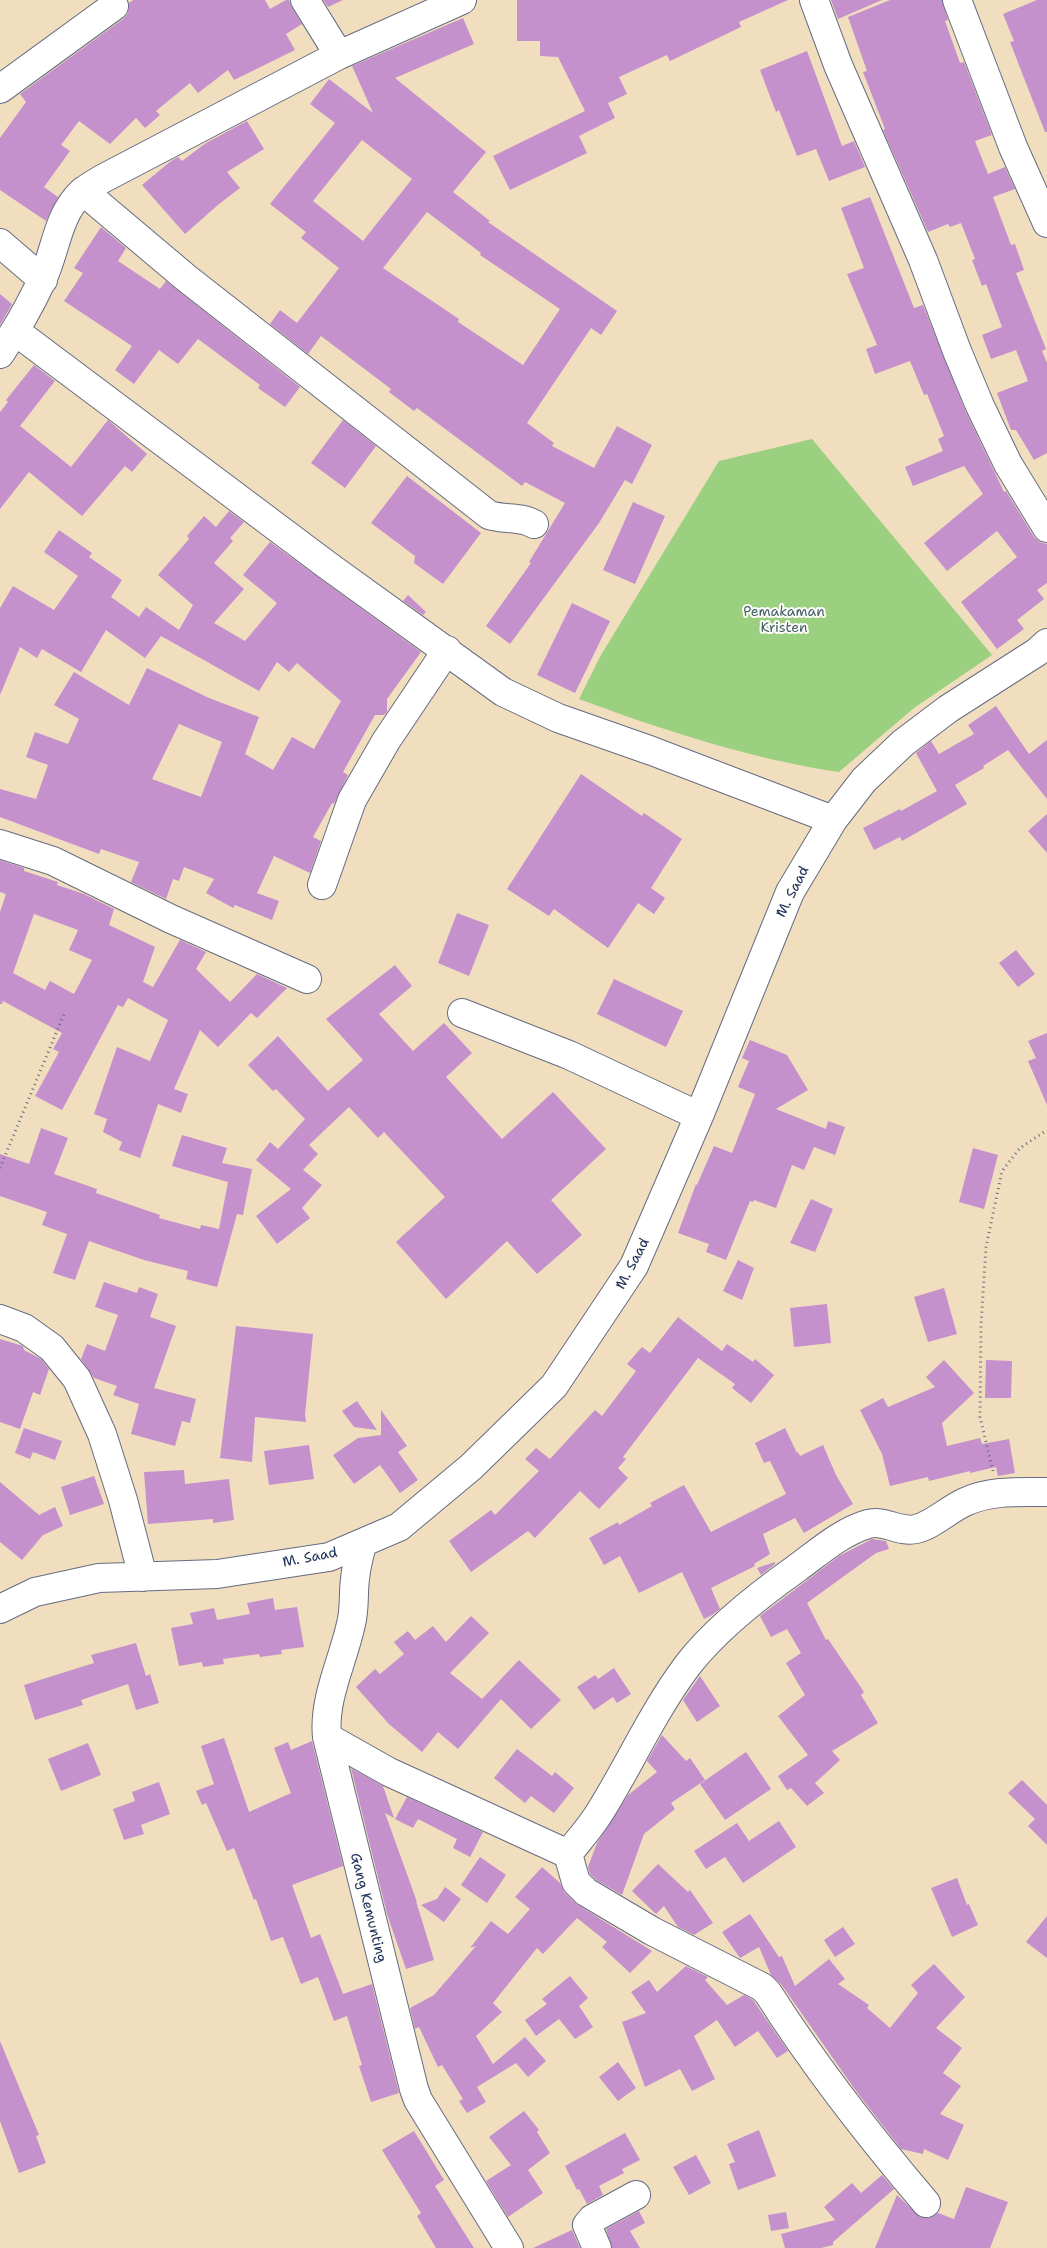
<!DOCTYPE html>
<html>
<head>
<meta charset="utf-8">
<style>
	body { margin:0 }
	canvas { display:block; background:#f0debe }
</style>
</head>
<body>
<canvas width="1047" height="2248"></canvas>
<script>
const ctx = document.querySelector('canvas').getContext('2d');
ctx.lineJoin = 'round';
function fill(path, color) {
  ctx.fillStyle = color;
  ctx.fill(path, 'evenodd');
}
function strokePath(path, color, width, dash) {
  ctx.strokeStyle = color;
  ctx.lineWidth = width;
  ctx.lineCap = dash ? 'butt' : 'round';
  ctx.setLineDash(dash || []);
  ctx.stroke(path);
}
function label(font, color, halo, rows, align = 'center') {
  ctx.font = font + ' "Shantell Sans",sans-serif';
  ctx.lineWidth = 4;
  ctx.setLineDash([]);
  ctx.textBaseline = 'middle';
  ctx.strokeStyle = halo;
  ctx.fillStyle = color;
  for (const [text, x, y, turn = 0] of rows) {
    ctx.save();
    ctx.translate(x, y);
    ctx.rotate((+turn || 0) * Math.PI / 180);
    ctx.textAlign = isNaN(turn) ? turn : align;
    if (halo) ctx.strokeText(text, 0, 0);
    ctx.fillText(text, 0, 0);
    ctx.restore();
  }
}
fill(new Path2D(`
	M812 439 992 655 914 708 839 772C750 759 663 730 579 699L601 655 719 461Z`), '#9bd081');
fill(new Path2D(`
	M133 0H265L270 9 286 0H289L292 8 302 24 286 34 295 50 234 80 228 70 198 93 190 83 156 111 160 115 145 128 136 118 110 144 79 121 61 145 70 151 44 187 58 197 46 221 0 190V138L26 102 20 94 123 19 128 13 129 3Z
	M323 0H343L328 7Z
	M517 0H788L739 22 741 27 670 61 667 55 619 77 627 94 608 103 615 118 579 136 587 153 510 190 493 156 585 111 558 57 540 56V41H517Z
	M831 0H882L838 19Z
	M890 0H942L948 20 945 21 960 63 964 62 992 135 975 141 988 174 1005 167 1015 189 993 197 1011 245 1015 244 1024 270 1016 273 1046 349 1042 351 1047 363V453L1034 460 1016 430H1011L997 393 1028 381 1016 350 991 359 982 335 1002 327 986 284 982 286 972 260 975 259 961 223 950 227 948 224 928 232 883 130 885 129 863 72 867 71 848 17Z
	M1037 0H1047V132H1045L1010 42 1014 41 1003 14Z
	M463 18 474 44 395 78 486 152 453 192 490 221 488 222 617 311 601 335 591 328 527 423 554 443 552 446 594 468 617 426 652 445 632 484 625 480 599 523 510 644 486 626 531 563 529 562 565 503 525 482 522 486 417 408 414 411 389 392 391 389 321 336 308 354 270 324 280 310 297 323 339 268 301 238 306 232 270 204 335 123 310 104 329 79 373 113 352 66ZM362 140 412 179 363 241 313 201ZM427 212 481 253 480 255 560 309 523 365 458 322 459 319 383 268Z
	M807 51 842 146 854 141 865 167 829 181 816 149 797 156 779 110 776 112 760 70Z
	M247 121 264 149 227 172 240 188 219 204 185 234 142 185 171 161 178 157 182 161 206 143Z
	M870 197 914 308 923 305 966 412 1004 492 1006 491 1034 537 1040 542 1047 544V583L1037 590 1044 599 1017 620 1024 629 997 649 961 602 1017 557 997 531 947 571 924 543 983 494 964 466 913 486 905 467 943 451 938 439 944 436 927 394 924 395 910 361 875 374 866 349 877 345 847 274 864 268 841 208Z
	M101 227 126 248 118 261 160 289 166 281 300 387 285 407 258 388 260 385 198 339 178 364 159 350 134 384 115 370 132 346 64 301 83 273 74 268Z
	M0 294 12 304 0 325Z
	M34 365 55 381 20 426 71 467 108 420 147 454 132 472 125 466 82 516 29 472 0 509V412L8 402 6 400Z
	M343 420 376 446 345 488 311 463Z
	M407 476 481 533 443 584 414 563 415 556 371 523Z
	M633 502 665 516 635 584 603 570Z
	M229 511 244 522 230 538 233 541 214 563 244 589 214 623 245 641 277 603 243 575 270 542 421 652 387 699V712L384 715H375L343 772 348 775 334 804 332 803 313 837 321 841 310 873 274 856 257 893 279 901 272 920 235 905 233 908 206 893 214 879 184 867 179 881 173 879 166 899 131 882 139 862 101 849 99 854 0 817V789L36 799 48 765 26 757 35 732 68 744 79 719 54 705 74 672 129 705 147 668 209 698 259 717 245 754 273 770 292 737 314 749 341 701 297 663 289 672 277 662 259 691 161 636 145 658 106 630 81 672 42 649 37 658 20 647 0 695V608L13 586 54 610 78 576 44 552 59 530 92 553 89 557 122 580 111 597 139 617 146 607 179 630 193 605 158 575 189 539 187 536 204 516 216 527ZM179 724 222 742 201 797 152 779Z
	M408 595 426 612 423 615 403 601Z
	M572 603 610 621 575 693 537 675Z
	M996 706 1029 754 1047 740V799L1008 750 983 766 984 768 955 785 967 804 902 841 900 837 874 850 863 828 900 809 901 811 937 791 916 753 931 741 939 754 974 734 968 725Z
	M581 774 642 816 644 813 682 839 651 888 665 898 654 914 638 903 608 948 554 909 549 916 507 889Z
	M1047 814V853L1028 831Z
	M0 860 24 868V871L58 882 57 885 84 894 114 909 109 925 155 947 143 982 153 987 180 940 206 952 196 969 230 1002 257 974 287 988 257 1018 251 1013 218 1047 200 1030 174 1089 188 1094 181 1113 158 1104 140 1158 119 1150 122 1142 103 1132 107 1119 94 1114 117 1047 150 1061 168 1020 128 998 123 1007 118 1005 62 1110 35 1096 59 1052 53 1049 62 1033 3 1001 2 1004H0V912L6 894 0 892ZM34 914 78 930 69 950 92 960 74 994 50 981 45 990 13 973Z
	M457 913 489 925 469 976 438 963Z
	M1016 950 1035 974 1018 987 999 963Z
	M395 965 412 986 379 1014 413 1051 444 1023 472 1053 446 1077 502 1139 553 1092 606 1149 551 1200 582 1235 537 1274 507 1241 446 1299 396 1242 445 1197 384 1132 378 1138 349 1107 309 1145 318 1154 303 1170 322 1185 302 1208 310 1218 277 1244 256 1216 291 1189 256 1160 270 1142 278 1149 305 1119 276 1089 273 1091 248 1065 278 1036 328 1091 363 1060 326 1019Z
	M614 979 683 1011 666 1047 597 1014Z
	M1047 1033V1105L1028 1061 1036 1058 1028 1041Z
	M750 1040 787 1055 808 1090 776 1109 826 1129 828 1121 845 1127 835 1155 814 1147 804 1170 792 1165 776 1208 754 1200 753 1202 750 1201 726 1260 706 1252 709 1244 678 1233 696 1184 697 1185 714 1146 732 1153 755 1094 738 1087 749 1061 742 1058Z
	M41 1128 68 1138 54 1174 97 1189 96 1193 160 1215 159 1218 200 1229 201 1225 219 1229 228 1182 172 1166 182 1135 227 1148 222 1163 252 1169 243 1215 237 1214 217 1287 186 1279 188 1271 144 1260 89 1241 75 1280 53 1273 67 1234 42 1225 47 1212 0 1196V1154L29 1164Z
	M973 1148 998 1155 984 1209 959 1202Z
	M811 1199 833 1209 815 1252 790 1243Z
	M738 1260 754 1268 742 1300 723 1291Z
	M104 1282 137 1293 139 1287 158 1294 150 1317 176 1326 154 1388 196 1399 190 1423 182 1421 175 1446 131 1434 139 1404 113 1395 117 1386 94 1378 81 1359 87 1344 105 1351 118 1315 95 1307Z
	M944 1288 957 1334 928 1342 914 1297Z
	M827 1304 831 1343 794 1347 790 1308Z
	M678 1317 722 1351 727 1344 753 1362 755 1359 774 1375 751 1403 732 1388 735 1384 698 1358 623 1457 626 1459 618 1468 628 1478 599 1509 580 1491 535 1538 528 1531 471 1572 449 1541 491 1510 495 1515 539 1471 525 1459 536 1448 550 1459 595 1410 602 1416 636 1371 627 1364 642 1347 650 1353Z
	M236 1326 313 1334 305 1415 306 1422 255 1417 252 1462 220 1458Z
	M0 1339 23 1346 24 1350 41 1359 49 1369 40 1395 33 1392 20 1429 0 1422Z
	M944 1360 974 1393 942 1423 947 1446 980 1438 982 1444 1009 1439 1015 1473 998 1476 996 1467 970 1473V1471L929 1481 928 1477 890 1486 882 1454 860 1410 883 1398 888 1407 935 1387 926 1377Z
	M986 1360 1012 1361 1011 1398H985Z
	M357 1401 377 1430 354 1427 342 1411Z
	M381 1410 407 1446 398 1452 418 1480 400 1493 380 1465 354 1484 333 1455 358 1438 381 1435Z
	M24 1428 62 1441 55 1460 33 1452 30 1459 15 1453Z
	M785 1428 797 1453 798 1452 800 1456 823 1445 836 1475 853 1504 804 1533 795 1518 763 1534 770 1554 754 1564 755 1566 711 1588 720 1609 712 1615 704 1619 682 1572 639 1593 620 1556 604 1565 589 1538 618 1522 619 1525 652 1506 650 1503 684 1485 711 1532 786 1494 770 1461 764 1463 755 1443Z
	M309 1445 314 1479 269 1485 264 1451Z
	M184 1470 185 1484 229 1479 234 1520 213 1523V1519L148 1524 144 1472Z
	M94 1476 104 1504 70 1515 61 1487Z
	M0 1482 39 1515 55 1507 63 1526 43 1535 22 1560 0 1542Z
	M872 1539 886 1541 889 1549 876 1553 807 1603 826 1640 828 1639 864 1692 861 1695 878 1723 832 1751 840 1760 815 1783 824 1793 807 1806 791 1788 787 1790 778 1776 808 1755 778 1716 805 1695 786 1663 801 1653 787 1629 771 1637 760 1616 839 1556Z
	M775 1562V1564L761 1575 757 1568Z
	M273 1598 275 1610 297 1607 304 1647 281 1650 282 1654 260 1657 259 1654 223 1659 224 1664 203 1667 202 1662 179 1666 171 1628 193 1624 190 1613 214 1608 217 1620 250 1614 247 1603Z
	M471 1616 489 1633 450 1673 482 1699 519 1660 561 1700 531 1729 501 1699 458 1749 438 1732 422 1752 389 1724 356 1687 375 1669 380 1674 404 1654 394 1642 408 1631 415 1640 433 1626 446 1642Z
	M136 1643 146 1676 150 1674 159 1703 136 1710 128 1684 81 1700 83 1705 35 1720 24 1685 94 1663 91 1655Z
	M614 1668 631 1694 617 1703 613 1697 594 1710 577 1687 595 1675 598 1679Z
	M700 1676 720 1706 697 1722 683 1700Z
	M662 1735 686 1761 690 1758 705 1780 671 1803 675 1809 644 1834 622 1895 596 1880 590 1874 588 1867 597 1843 628 1795 657 1772 647 1761Z
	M224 1738 249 1812 291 1793 274 1748 288 1742 291 1750 312 1741 343 1866 292 1885 311 1938 320 1934 343 1994 372 1984 399 2093 371 2102 359 2066 362 2065 347 2016 334 2021 318 1977 301 1984 283 1937 271 1941 256 1899 254 1900 234 1848 227 1851 206 1803 202 1805 196 1791 214 1784 201 1746Z
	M88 1743 101 1775 61 1791 48 1759Z
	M517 1749 552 1776 555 1772 574 1788 554 1813 531 1796 525 1803 494 1778Z
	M746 1752 771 1789 725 1820 700 1784Z
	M351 1768 383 1786 394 1818 385 1813 417 1902 416 1901 434 1960 406 1969 387 1914Z
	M1022 1780 1047 1805V1845L1028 1826 1035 1819 1008 1793Z
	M159 1782 170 1814 141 1825 144 1834 124 1840 113 1809 135 1801 132 1792Z
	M407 1797 483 1832 470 1857 453 1848 457 1839 418 1819 413 1828 395 1819Z
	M779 1821 796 1847 743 1883 725 1857 706 1869 694 1851 737 1823 749 1841Z
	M480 1857 506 1875 487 1903 461 1885Z
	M658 1864 688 1892 690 1890 713 1923 694 1935 678 1927 664 1906 656 1914 632 1891Z
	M542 1867 560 1883 565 1893 578 1905 652 1951 630 1973 602 1947 607 1942 577 1918 543 1954 537 1948 493 2003 502 2012 476 2036 493 2064 525 2037 546 2061 528 2077 516 2063 477 2087 486 2102 467 2113 459 2101 463 2099 442 2065 438 2067 419 2027 415 2029 410 2008 434 1995 476 1946 470 1948 491 1921 508 1934 530 1909 515 1897Z
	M957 1878 967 1905 969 1904 978 1925 952 1937 931 1888Z
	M445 1887 461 1899 444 1922 421 1905 437 1899Z
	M750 1914 779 1957 782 1956 795 1986 829 1959 845 1979 838 1984 869 2005 867 2008 890 2028 918 1993 911 1985 934 1964 965 1997 936 2028 962 2048 943 2073 961 2086 940 2114 964 2125 948 2160 924 2149 923 2154 901 2149 856 2091 781 1984 771 1975 759 1947 740 1958 722 1932Z
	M1047 1916V1958L1026 1942Z
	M843 1927 855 1944 835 1957 824 1940Z
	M686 1966 708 1977 705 1980 727 2005 744 1995 753 2000 788 2051 777 2058 758 2031 735 2047 717 2020 694 2036 715 2079 692 2091 680 2069 645 2087 622 2022 646 2013 631 1992 649 1980 657 1992Z
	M570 1976 588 1998 579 2006 593 2027 575 2039 559 2019 536 2036 525 2020 547 2004 542 1999Z
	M0 2041 39 2135 36 2136 46 2163 19 2173 0 2121Z
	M618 2062 636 2088 618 2101 599 2077Z
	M524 2111 539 2130 537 2132 550 2153 528 2170 543 2193 508 2217 486 2181 511 2165 489 2137Z
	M759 2130 776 2176 738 2190 729 2164 735 2162 727 2144Z
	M414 2131 444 2180 435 2186 474 2248H436L417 2216 421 2213 382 2150Z
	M625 2133 640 2160 622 2169 624 2173 599 2186 603 2195 587 2204 579 2189 577 2190 565 2166Z
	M696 2155 711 2183 689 2195 673 2167Z
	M882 2175 894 2189 833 2242V2245L821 2248H785L781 2234 835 2220 824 2207 852 2183 861 2193Z
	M966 2187 1008 2202 990 2248H875L897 2195 920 2217 929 2218 938 2213 954 2219Z
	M639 2211 645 2223 630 2231 640 2248H612L606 2229Z
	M786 2212 789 2228 771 2231 768 2215Z
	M572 2230 580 2248H533Z`), '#c591cd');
const minor = new Path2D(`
	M305 0 339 55
	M814 0 838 65 923 260 957 351 980 406 1008 464 1047 528
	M957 0 1013 147 1047 223
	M0 89 114 6
	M83 191 185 277 489 515C504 520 520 516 534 524
	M0 243 43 280
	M15 331 327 565 503 692 558 718 652 751 833 820
	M0 354C16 330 30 306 42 280 56 251 57 216 81 193 88 187 97 182 104 178L339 55 462 0
	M0 844 53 861 171 919 307 979
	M322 885 352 800 386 741 447 650
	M462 1013 569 1055 699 1116
	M0 1319 24 1328 52 1348 77 1379 102 1434 123 1500 143 1577
	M362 1545C359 1556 356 1567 355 1579 353 1594 355 1609 351 1624 343 1661 323 1699 327 1737L414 2089 418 2100 509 2248
	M0 1609 35 1592 99 1578 217 1574 329 1557 399 1527 471 1467 554 1386 634 1266 699 1116 790 892 833 820 864 780 903 743 948 709 1037 652 1047 643
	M327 1737 389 1772 568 1854 576 1882 586 1892 652 1931 762 1987 768 1993C815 2067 869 2136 926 2203
	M568 1854C578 1841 589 1829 598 1815 629 1766 652 1713 687 1666 715 1629 759 1595 797 1568 819 1552 841 1532 868 1524 884 1519 899 1533 916 1529 933 1525 949 1509 965 1502 991 1490 1019 1492 1047 1492
	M597 2248 587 2225 592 2219 636 2195`);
strokePath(minor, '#666c80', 30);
strokePath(new Path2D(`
	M0 1168 64 1014
	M993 1471 980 1417 981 1325 986 1247 1002 1171 1020 1148 1047 1130`), '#666c80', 3, [1, 4]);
strokePath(minor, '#fff', 28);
label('14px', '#415f68', '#fdfcf7', [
	["Pemakaman",784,612],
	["Kristen",784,628]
]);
label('14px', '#1b2f5e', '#fdfcf7', [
	["M. Saad",793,892,-63],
	["M. Saad",633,1264,-62],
	["M. Saad",310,1558,-11],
	["Gang Kemunting",368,1908,76]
]);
</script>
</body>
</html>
